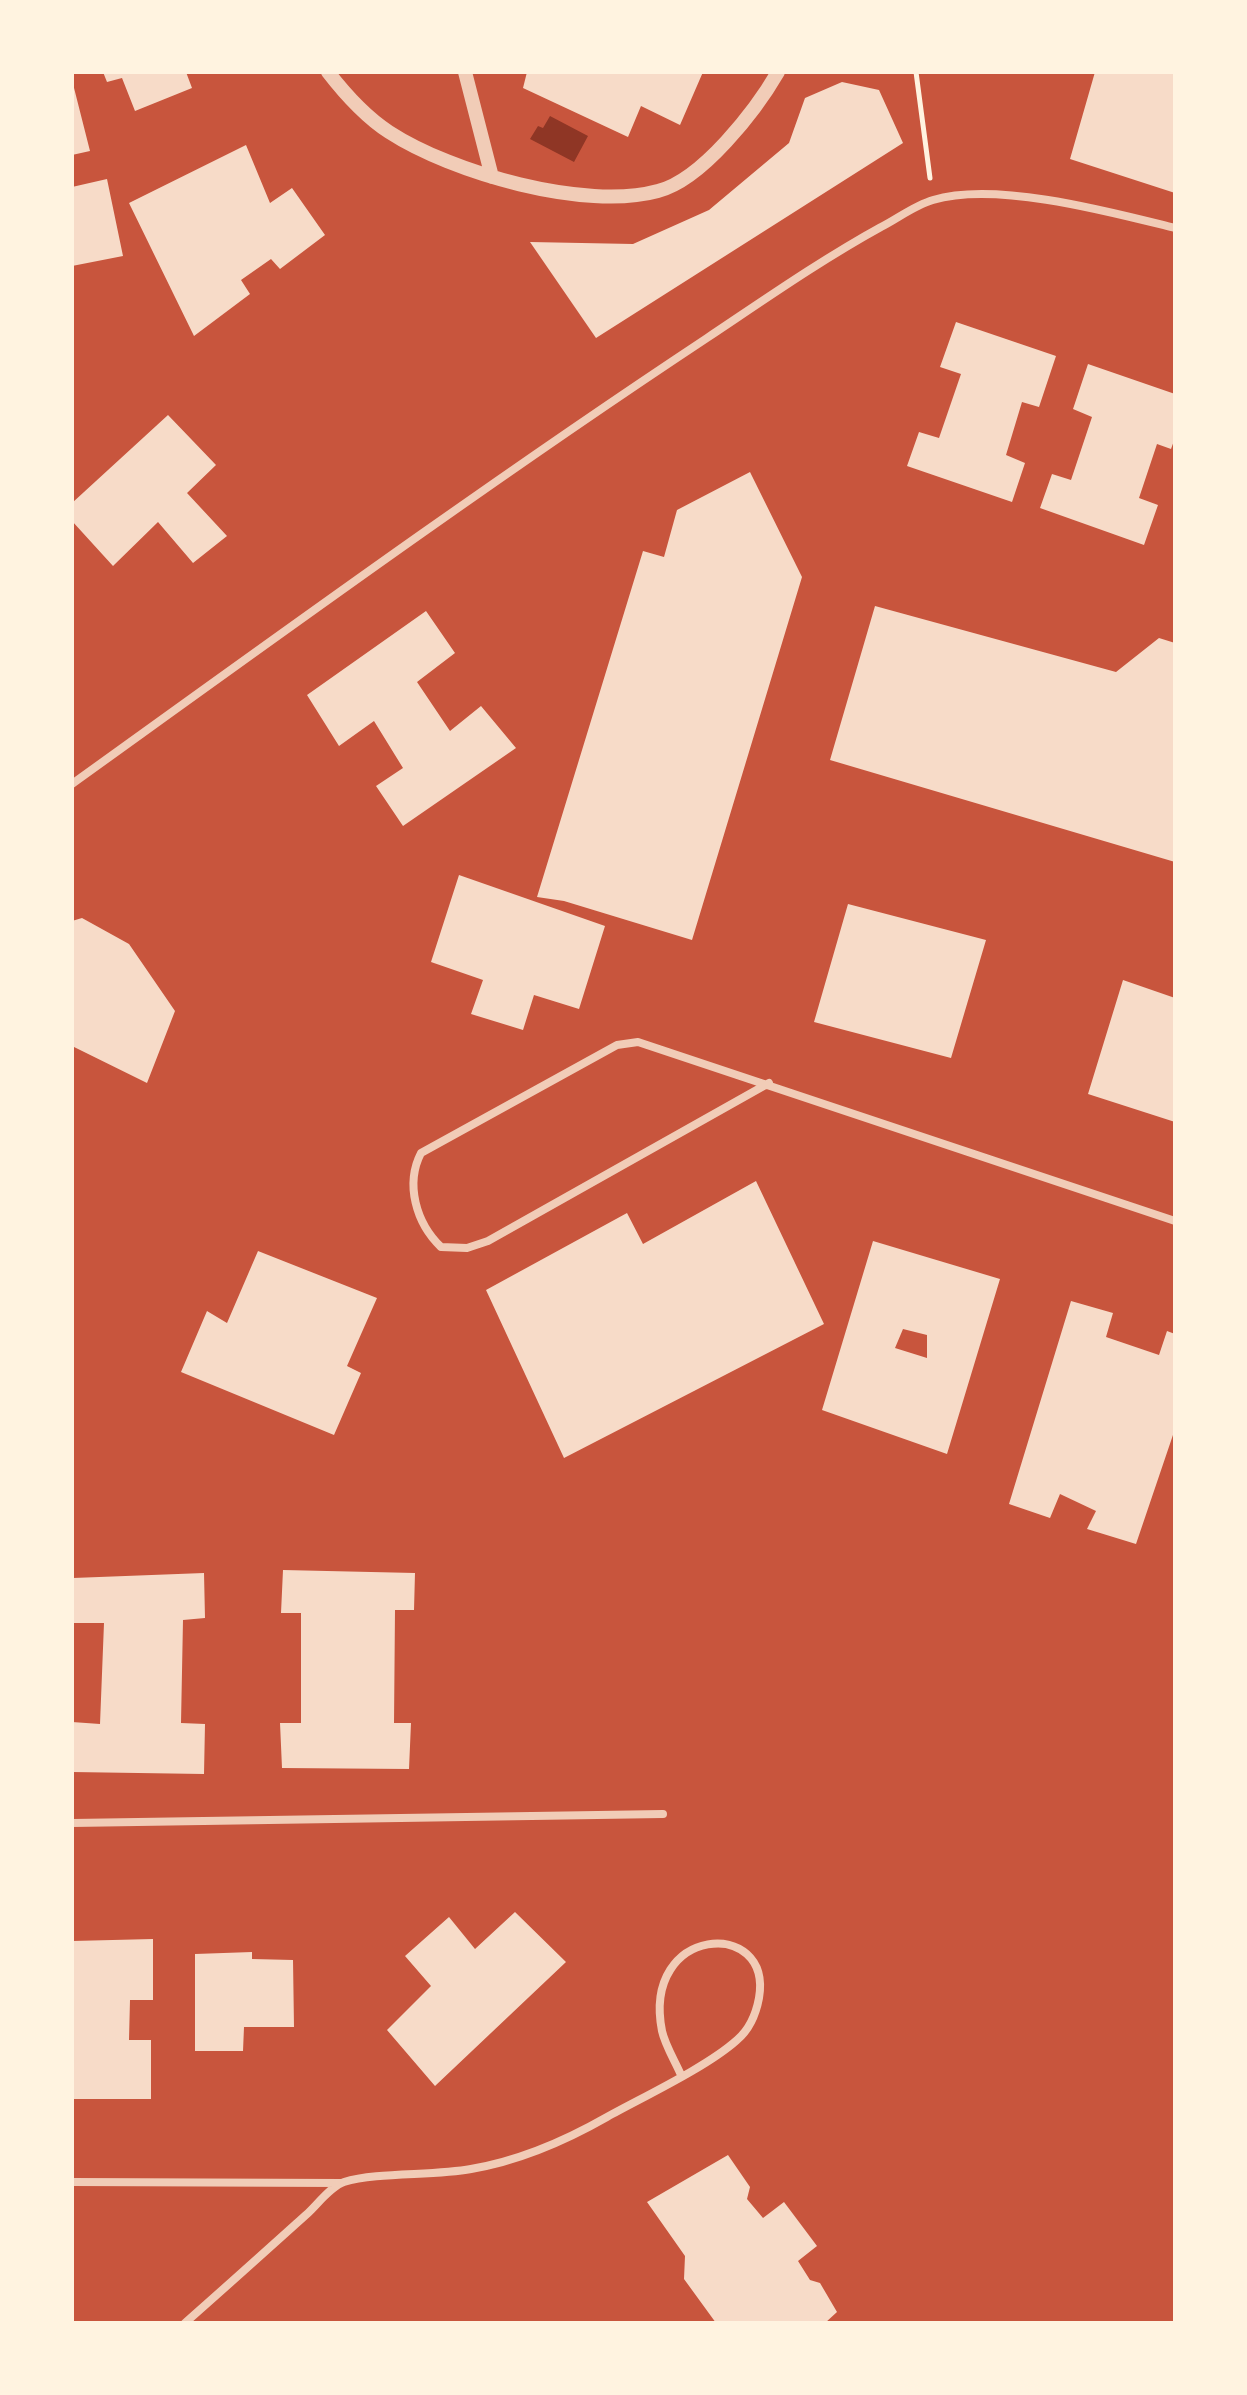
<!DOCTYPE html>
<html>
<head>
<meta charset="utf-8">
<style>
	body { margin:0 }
	#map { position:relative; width:1247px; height:2395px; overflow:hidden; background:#c8553d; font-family:"Space Grotesk",sans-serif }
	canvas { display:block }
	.frame { position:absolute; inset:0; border:74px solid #fff3e0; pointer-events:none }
</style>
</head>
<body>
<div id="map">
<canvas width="1247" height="2395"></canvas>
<div class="frame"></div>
</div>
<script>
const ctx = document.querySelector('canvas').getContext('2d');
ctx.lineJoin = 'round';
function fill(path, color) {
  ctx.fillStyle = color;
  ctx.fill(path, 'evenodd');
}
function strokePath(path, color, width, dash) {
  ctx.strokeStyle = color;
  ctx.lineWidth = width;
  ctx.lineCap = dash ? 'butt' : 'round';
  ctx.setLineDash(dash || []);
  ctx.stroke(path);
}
fill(new Path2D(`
	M550 116 588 136 574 162 530 139 538 126 543 128Z`), '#8f3625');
fill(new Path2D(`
	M103 72H186L192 88 135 111 122 78 107 82Z
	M527 72H703L680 125 641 106 628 137 523 88Z
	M1095 72H1175V193L1070 159Z
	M72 80 90 151 72 155Z
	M842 82 879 90 903 143 596 338 530 242 633 244 709 210 789 143 805 98Z
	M246 145 270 203 292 188 325 235 280 269 271 259 241 280 250 294 194 336 129 203Z
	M107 179 123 256 72 266V187Z
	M956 322 1056 356 1039 407 1022 402 1006 455 1025 463 1012 502 907 466 919 432 939 438 961 374 940 367Z
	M1088 364 1175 394V438L1171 449 1157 444 1139 498 1158 505 1144 545 1040 508 1052 474 1071 480 1092 417 1073 409Z
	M168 415 216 465 187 493 227 536 193 563 158 522 113 566 72 521V503Z
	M750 472 802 577 692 940 564 901 537 897 643 551 664 557 677 510Z
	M875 606 1116 672 1159 638 1175 643V862L830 760Z
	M426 611 455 653 417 682 450 731 481 706 516 748 403 826 376 786 403 768 374 721 339 746 307 695Z
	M459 875 605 926 579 1009 534 995 523 1030 471 1014 483 980 431 962Z
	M848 904 986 940 951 1058 814 1022Z
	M82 918 129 944 175 1011 147 1083 72 1046V921Z
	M1123 980 1175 998V1122L1088 1094Z
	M756 1181 824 1324 564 1458 486 1290 627 1213 643 1244Z
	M873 1241 1000 1279 947 1454 822 1410ZM903 1329 927 1335V1358L895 1348Z
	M258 1251 377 1298 347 1366 361 1373 334 1435 181 1372 207 1311 227 1323Z
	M1071 1301 1113 1313 1106 1337 1159 1355 1167 1331 1175 1334V1429L1136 1544 1087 1529 1096 1511 1060 1494 1050 1518 1009 1504Z
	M283 1570 415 1573 414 1610H395L394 1723H411L409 1769 282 1768 280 1723H301V1613H281Z
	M204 1573 205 1618 183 1620 181 1723 205 1724 204 1774 72 1772V1722L100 1724 104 1623H72L73 1578Z
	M515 1912 566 1962 435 2086 387 2030 431 1986 405 1956 449 1917 475 1949Z
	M153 1939V2000H130L129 2040H151V2099H72V1941Z
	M252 1952V1959L293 1960 294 2027H244L243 2051H195V1954Z
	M728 2155 750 2187 747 2199 763 2218 784 2202 817 2246 798 2261 810 2280 820 2283 837 2312 825 2323H716L684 2279 685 2256 647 2202Z`), '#f7dbc8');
strokePath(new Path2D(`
	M916 72 930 178`), '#fff3e0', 5);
strokePath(new Path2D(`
	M72 784C282 633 491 481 707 338 764 300 821 260 881 227 897 219 915 205 933 200 996 181 1111 212 1175 228
	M769 1083 488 1241 467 1248 441 1247C416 1223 405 1184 421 1153L617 1045 638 1042 1175 1221
	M72 1823 663 1814
	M72 2182 341 2183
	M185 2323C226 2287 267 2250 307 2214 317 2205 331 2186 344 2182 377 2172 434 2176 471 2169 518 2161 565 2141 607 2117 643 2097 707 2067 737 2040 750 2029 756 2014 759 1998 773 1917 641 1925 662 2031 665 2045 675 2061 681 2075`), '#f1ccb7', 8);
strokePath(new Path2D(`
	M328 72C345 94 366 117 389 132 452 173 585 211 658 191 702 180 756 110 778 72
	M465 72 492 177`), '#f1ccb7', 14);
</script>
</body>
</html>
